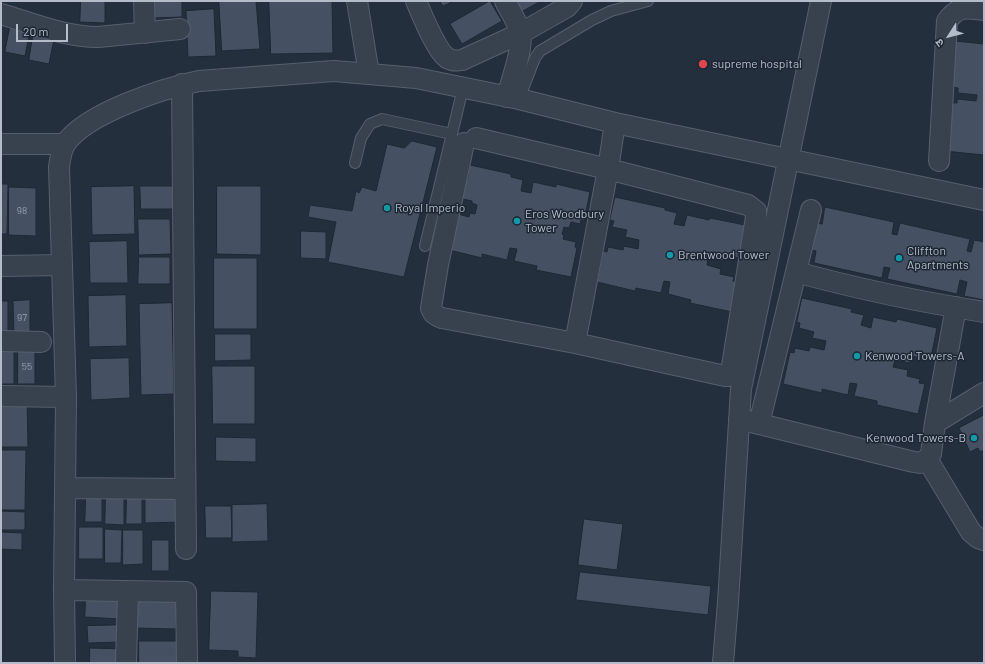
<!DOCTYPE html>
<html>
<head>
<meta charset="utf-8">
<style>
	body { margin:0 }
	#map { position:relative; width:985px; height:664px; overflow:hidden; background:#242f3e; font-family:Barlow,"Noto Sans Devanagari",sans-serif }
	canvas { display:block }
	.frame { position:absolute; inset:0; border:2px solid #b4bcc9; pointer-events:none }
	.north { position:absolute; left:929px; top:16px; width:40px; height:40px; -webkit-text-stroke:3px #1d2633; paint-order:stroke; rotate:234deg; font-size:11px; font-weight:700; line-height:16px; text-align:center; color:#b4bcc9 }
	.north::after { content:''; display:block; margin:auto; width:14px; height:18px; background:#b4bcc9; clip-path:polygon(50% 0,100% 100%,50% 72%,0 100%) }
	.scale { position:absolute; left:16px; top:24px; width:52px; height:18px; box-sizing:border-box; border:2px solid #b4bcc9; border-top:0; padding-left:5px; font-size:12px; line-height:14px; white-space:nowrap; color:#b4bcc9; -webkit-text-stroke:3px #1d2633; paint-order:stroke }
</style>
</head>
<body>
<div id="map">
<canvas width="985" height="664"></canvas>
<div class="frame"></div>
<div class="north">उ</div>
<div class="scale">20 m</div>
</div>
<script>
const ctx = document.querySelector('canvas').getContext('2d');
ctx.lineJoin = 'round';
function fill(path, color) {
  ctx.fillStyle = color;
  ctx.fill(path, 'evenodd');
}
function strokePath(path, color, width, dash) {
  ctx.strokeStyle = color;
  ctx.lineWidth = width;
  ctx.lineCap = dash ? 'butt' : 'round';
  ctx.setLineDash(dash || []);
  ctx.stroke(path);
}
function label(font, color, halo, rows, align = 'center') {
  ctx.font = font + ' Barlow,sans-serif';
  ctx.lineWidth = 3;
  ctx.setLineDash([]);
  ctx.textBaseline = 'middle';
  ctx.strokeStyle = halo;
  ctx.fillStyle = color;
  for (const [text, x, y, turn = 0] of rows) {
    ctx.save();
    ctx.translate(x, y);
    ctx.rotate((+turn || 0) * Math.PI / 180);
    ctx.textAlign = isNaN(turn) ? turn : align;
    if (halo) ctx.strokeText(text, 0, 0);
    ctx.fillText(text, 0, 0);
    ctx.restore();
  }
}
const building = new Path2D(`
	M81 1H105V23L80 22Z
	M151 1H182V17L151 18Z
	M219 1H256L260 49 222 51Z
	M269 1H332L333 53 271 54Z
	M440 1H454L443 6Z
	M490 1 502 21 462 44 450 24Z
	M515 1H541L521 12Z
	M214 9 216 56 188 57 186 11Z
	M11 22 31 26 25 56 5 52Z
	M34 30 55 34 49 64 29 60Z
	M955 41 984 44V155L944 151 951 103H957V99L976 101 977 95 958 93V88L953 87Z
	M412 141 437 147 404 277 328 262 336 222 308 217 310 205 352 211 356 191 359 193 362 187 376 191 387 144 404 148Z
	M470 165 511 174V177L523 180 521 191 531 193 533 182 556 187V184L590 192 584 221 581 220 580 224 571 222 569 228 564 227 562 234 564 235 563 239 576 242 575 247 577 248 571 277 536 270 537 266 514 261 517 249 510 248 507 260 482 254V258L449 250 458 214 469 217 470 213 475 214 477 205 472 203V201L458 198 462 178 467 179Z
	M1 184H8L7 234H1Z
	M134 186 135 234 92 235 91 187Z
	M140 186H175V209H141Z
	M217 186H261V255L217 254Z
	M9 187 36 188V236L9 235Z
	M615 197 665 208V210L677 213 674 224 684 226 687 215 709 220 710 218 750 226 744 255 738 254V258L724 255 723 261 708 258 707 265 721 269 720 274 734 277 733 281 738 282 732 312 690 303 691 300 668 294 670 282 664 281 661 293 636 288 635 291 597 282 603 251 607 252 608 247 623 250 624 246 638 249 639 240 625 237 627 230 612 227 614 221 610 220Z
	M825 207 894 222 892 234 897 235 900 223 970 239 967 251 971 252 974 240 984 242V300L964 296 967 282 960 280 957 294 887 279 890 268 884 267 882 278 814 263 816 251 812 250 817 223 822 224Z
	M138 219H170L171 254 139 255Z
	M301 231 326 232V259L301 258Z
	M127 241 128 283H90L89 242Z
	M139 257H170V284H138Z
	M214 258H257V329H214Z
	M126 295 127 346 89 347 88 296Z
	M802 298 852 309 851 312 864 315 861 325 871 328 873 317 896 322 897 319 937 328 931 357 925 356 924 359 911 356 910 363 895 360 893 367 908 370 907 376 920 379 919 383 925 384 918 414 877 405V401L854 396 857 384 850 383 848 395 822 389V393L783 384 790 352 794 353 795 348 809 351 810 347 824 350 826 341 812 338 814 332 799 328 800 323 797 322Z
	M30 300V336H14L13 301Z
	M1 301H8V336H1Z
	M172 303 174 394 141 395 139 304Z
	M215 334H251V360L215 361Z
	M1 349H14V384H1Z
	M18 349H35V384H18Z
	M129 358 130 398 91 400 90 359Z
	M212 366H255V424H213Z
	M27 400 28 447H1V401Z
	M984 415V450L980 452 978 448 970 452 959 428Z
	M216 437 256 438V462L216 461Z
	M1 450H26L25 510H1Z
	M181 491 182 522 145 523V492Z
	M106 493 124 494V525L105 524Z
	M127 494H142V524H126Z
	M86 497H102V522H85Z
	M267 504 268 541 232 542V505Z
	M205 506H231L232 538H206Z
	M1 511 25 512V530H1Z
	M584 519 623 524 617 570 578 565Z
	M79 527H103V559H79Z
	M105 529 122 530 121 563H105Z
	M123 530H143V564L123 565Z
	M1 532 22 533V550L1 549Z
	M152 540H169V571H152Z
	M580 572 711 586 708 615 576 600Z
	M211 591 258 592 256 658 238 657V651L209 650Z
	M86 596 121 597 120 619 85 617Z
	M137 596 177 597 176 629 136 628Z
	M120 625 121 642 88 643 87 626Z
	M139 641H178V663H139Z
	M90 648 124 649V663H90Z`);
fill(building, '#455162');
strokePath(building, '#1f2835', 1);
const service = new Path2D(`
	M519 99 535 58 540 51 592 20 611 11 648 1
	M355 163 361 138 370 124 382 119 452 134
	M425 246 463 88`);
const minor = new Path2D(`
	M144 1 145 33
	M357 1 369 74
	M416 1C422 15 436 50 447 58 452 61 457 61 462 60L521 33 567 7 572 1
	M505 1C510 11 517 21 520 32 524 47 511 81 507 97
	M1 14C32 23 65 37 98 37L180 29
	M182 84 186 549
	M464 143 438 265 431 308C433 314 436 316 442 318L575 343 725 376H728L731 372 756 217V211L748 205 608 169 476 138
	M1 144H65
	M939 161 947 21C959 5 966 8 984 10
	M1 266 62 265
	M796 272C858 289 921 302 984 312
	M1 341 41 342
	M575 343 608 169 615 123
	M1 396 66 397
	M739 419 914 462 920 463 927 459 931 454 935 423 956 307
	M935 423 984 393
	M759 424 811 210
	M927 459 971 532 978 538 984 540
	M66 488 185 489
	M64 590 186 592 187 663
	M65 663 64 590 66 397 59 167C60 159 61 151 65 144 86 113 164 88 199 81L334 71 416 78 519 99 615 123 984 200
	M126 663 128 592
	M723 663 728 602 741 389 821 1`);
strokePath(service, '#565f6c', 12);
strokePath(minor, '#565f6c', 22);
strokePath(service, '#38414e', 10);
strokePath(minor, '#38414e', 20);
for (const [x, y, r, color] of [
	[703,64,5,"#e0444e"],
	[387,208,4,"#0f9aa8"],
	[517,221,4,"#0f9aa8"],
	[670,255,4,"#0f9aa8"],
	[899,258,4,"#0f9aa8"],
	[857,356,4,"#0f9aa8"],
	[974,438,4,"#0f9aa8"]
]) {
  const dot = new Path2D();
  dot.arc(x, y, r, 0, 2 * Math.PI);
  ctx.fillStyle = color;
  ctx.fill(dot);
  strokePath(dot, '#1d2633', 1.5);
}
label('10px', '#98a1af', null, [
	["98",22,211],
	["97",22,318],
	["55",27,367]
]);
label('12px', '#b4bcc9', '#1d2633', [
	["supreme hospital",712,64],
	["Royal Imperio",395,208],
	["Eros Woodbury",525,214],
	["Tower",525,228],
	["Cliffton",907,251],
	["Apartments",907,265],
	["Brentwood Tower",678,255],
	["Kenwood Towers-A",865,356],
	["Kenwood Towers-B",966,438,"right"]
], 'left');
</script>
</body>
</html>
